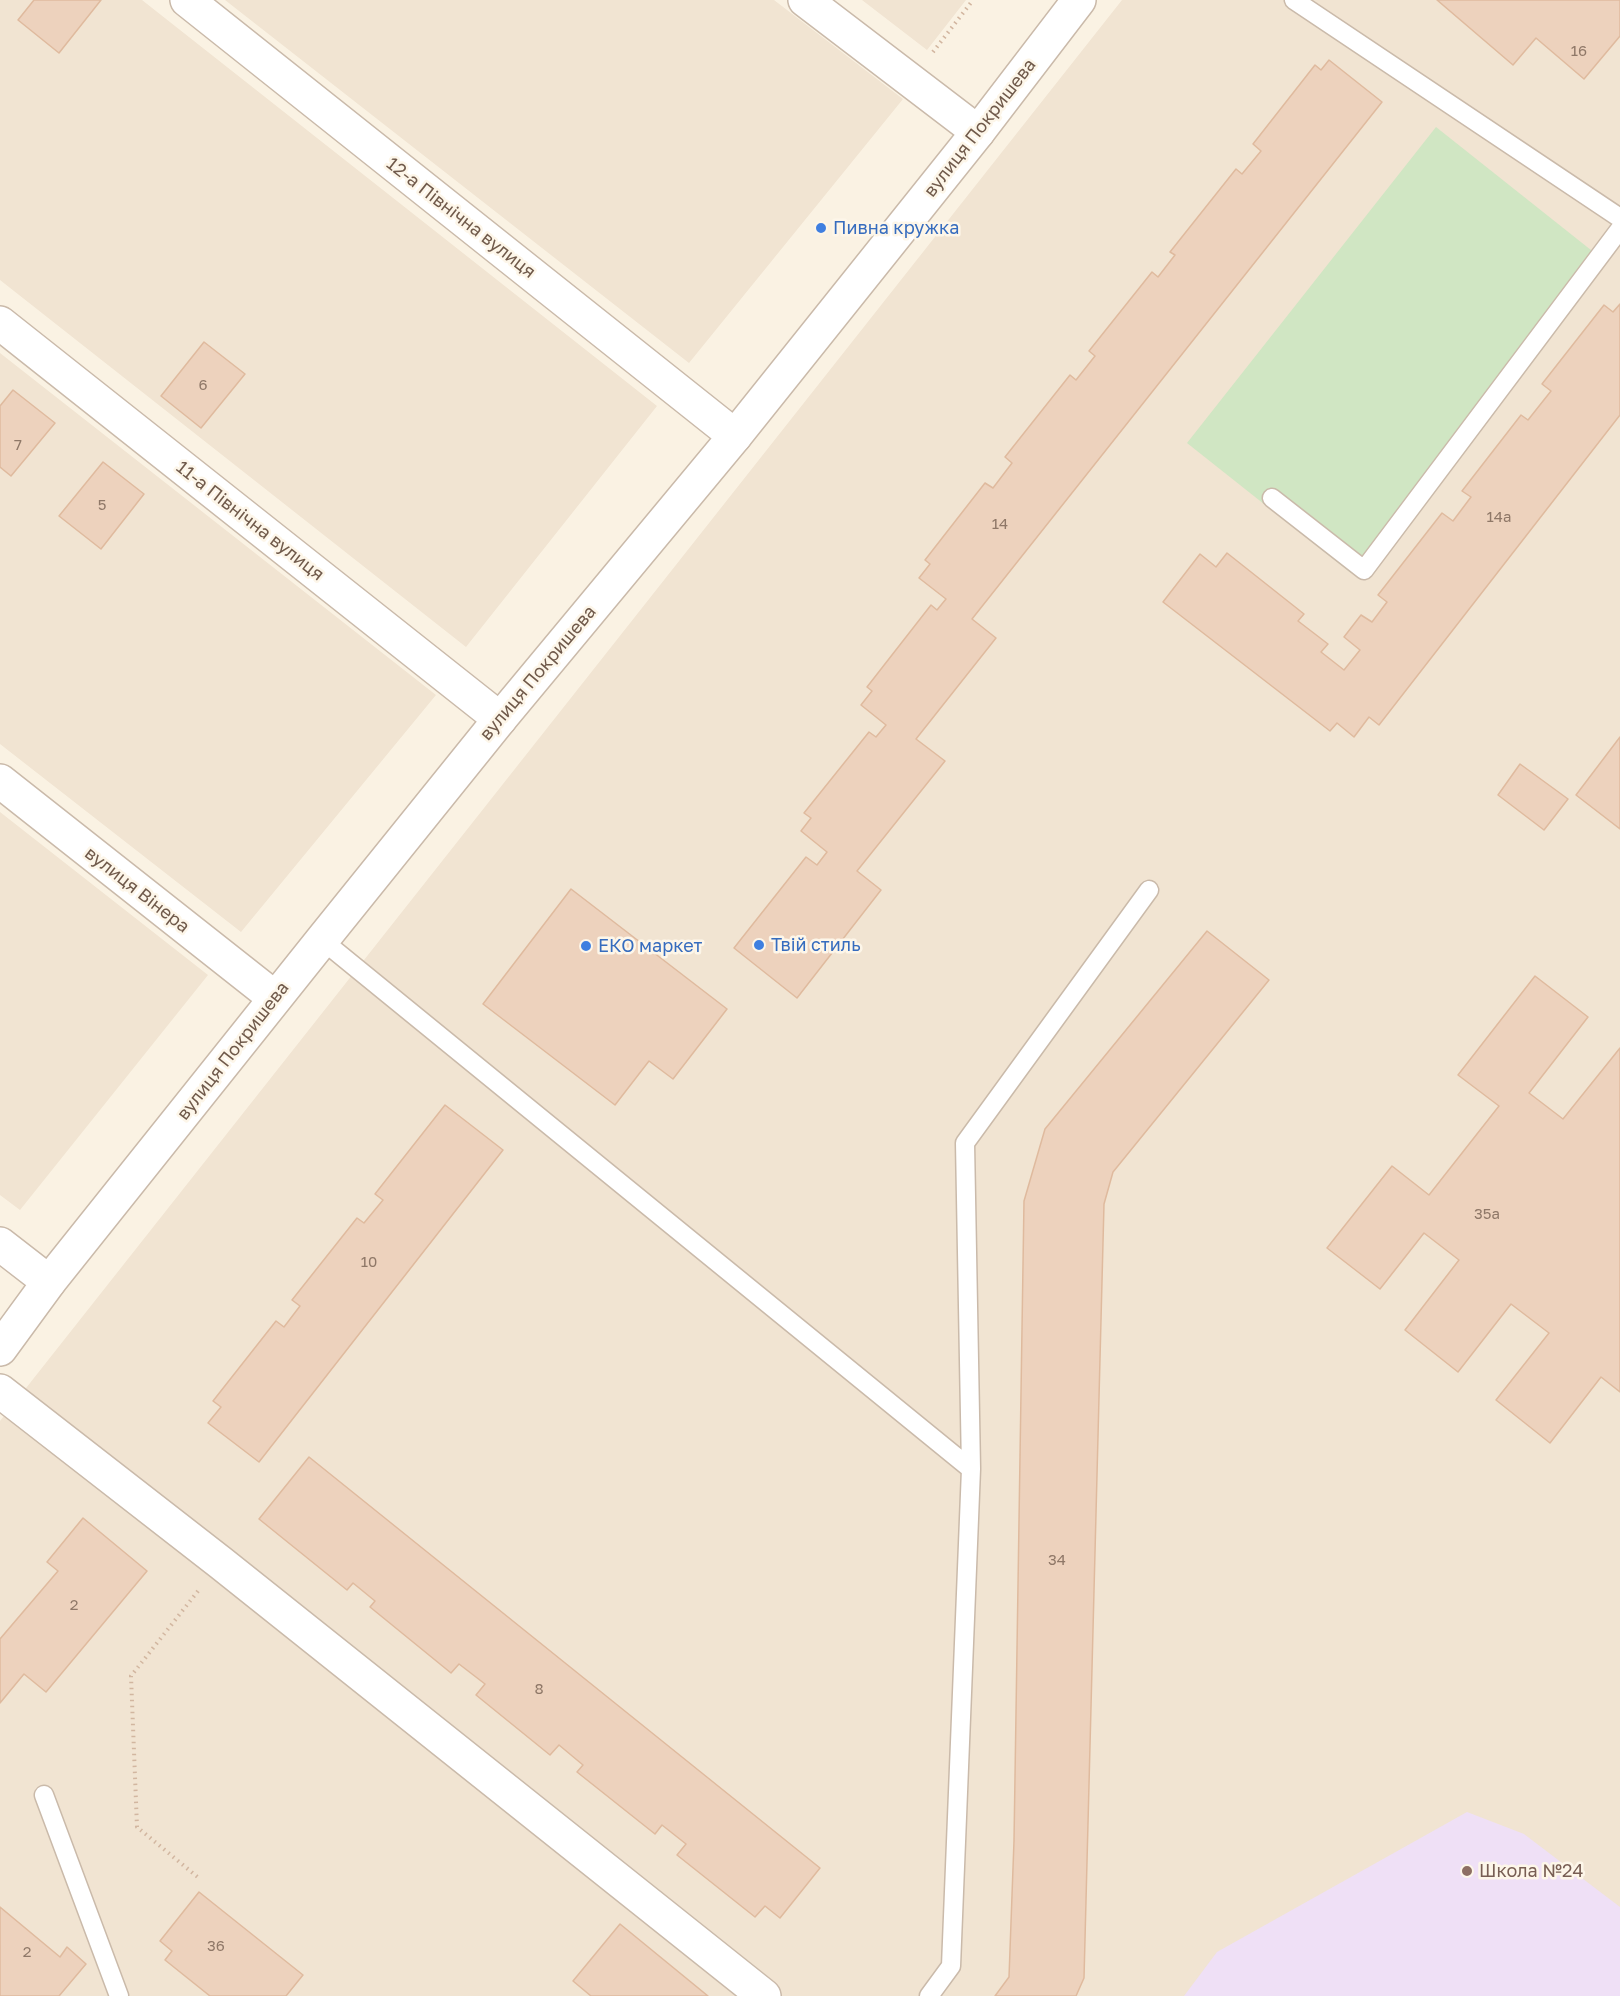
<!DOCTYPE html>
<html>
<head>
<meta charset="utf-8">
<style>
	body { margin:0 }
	canvas { display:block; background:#faf2e3 }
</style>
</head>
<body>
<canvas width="1620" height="1996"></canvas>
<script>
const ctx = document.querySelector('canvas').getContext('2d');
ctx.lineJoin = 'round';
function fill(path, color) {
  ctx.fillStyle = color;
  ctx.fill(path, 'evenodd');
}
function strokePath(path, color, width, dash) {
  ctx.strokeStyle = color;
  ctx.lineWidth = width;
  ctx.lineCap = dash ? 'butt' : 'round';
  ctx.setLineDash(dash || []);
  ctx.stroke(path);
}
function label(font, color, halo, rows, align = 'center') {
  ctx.font = font + ' "Golos Text",sans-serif';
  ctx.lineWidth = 5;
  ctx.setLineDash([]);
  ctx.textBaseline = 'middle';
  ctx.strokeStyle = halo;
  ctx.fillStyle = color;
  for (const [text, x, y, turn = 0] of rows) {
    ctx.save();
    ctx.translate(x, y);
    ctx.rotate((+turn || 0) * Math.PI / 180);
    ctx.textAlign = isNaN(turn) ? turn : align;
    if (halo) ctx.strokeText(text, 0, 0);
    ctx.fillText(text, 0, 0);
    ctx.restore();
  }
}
fill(new Path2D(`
	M0 0H142L657 406 466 647 0 280Z
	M225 0H774L903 99 689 363Z
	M862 0H966L927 50Z
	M1122 0H1620V1996H0V1421Z
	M0 353 436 695 241 932 0 744Z
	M0 812 208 975 20 1210 0 1195Z`), '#f1e4d2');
fill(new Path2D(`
	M1467 1812 1524 1834 1620 1907V1996H1184L1217 1952Z`), '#efe0f6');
fill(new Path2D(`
	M1436 127 1601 258 1351 573 1187 443Z`), '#d0e6c3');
const building = new Path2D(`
	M34 0H101L59 53 18 20Z
	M1437 0H1620V36L1584 79 1536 38 1513 65Z
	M1329 60 1382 102 972 619 996 638 916 739 945 761 857 871 881 890 797 998 734 948 806 857 817 865 827 852 801 831 811 818 804 813 869 732 876 737 886 725 861 705 872 691 867 687 931 605 937 610 946 599 919 578 930 564 925 560 985 483 993 488 1012 463 1005 457 1070 375 1076 380 1095 356 1089 351 1152 272 1158 277 1175 255 1170 252 1236 169 1242 174 1261 151 1253 144 1315 65 1321 70Z
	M1620 304V415L1379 725 1369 717 1354 737 1337 723 1330 731 1163 602 1200 554 1216 567 1227 553 1304 614 1298 621 1328 644 1321 652 1344 670 1360 650 1344 637 1361 615 1372 622 1387 602 1378 595 1442 513 1453 521 1471 497 1462 491 1521 415 1528 420 1551 391 1542 384 1604 305 1613 312Z
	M204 342 245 374 201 428 161 396Z
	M13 390 55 423 11 476 0 467V406Z
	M103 462 144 494 101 549 59 516Z
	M1620 737V829L1576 795Z
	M1520 764 1568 799 1544 830 1498 795Z
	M571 889 727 1009 673 1079 649 1061 615 1105 483 1004Z
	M1207 931 1269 980 1113 1172 1104 1204 1084 1978 1076 1996H995L1009 1977 1014 1841 1024 1201 1045 1129Z
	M1535 976 1588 1017 1529 1093 1563 1119 1620 1048V1392L1601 1377 1550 1443 1496 1400 1549 1333 1511 1304 1458 1372 1405 1330 1459 1260 1424 1233 1380 1289 1327 1248 1392 1166 1429 1195 1499 1106 1458 1075Z
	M445 1105 503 1150 259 1462 208 1423 221 1407 213 1401 276 1321 284 1327 300 1306 292 1300 357 1218 364 1223 383 1200 375 1194Z
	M309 1457 820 1868 780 1918 765 1906 755 1917 677 1855 686 1844 662 1825 655 1834 577 1772 583 1765 559 1745 550 1755 476 1695 485 1684 459 1664 451 1673 370 1607 375 1601 353 1583 347 1590 259 1519Z
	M83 1518 147 1571 46 1692 24 1674 0 1703V1639L58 1571 47 1562Z
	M199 1892 303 1975 286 1996H210L165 1960 172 1951 160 1941Z
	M0 1907 60 1957 67 1947 86 1964 59 1996H0Z
	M620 1924 708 1996H591L573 1981Z`);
fill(building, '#edd2bd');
strokePath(building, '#dfba9e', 1.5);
const service = new Path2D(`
	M1294 0 1620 218
	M1272 498 1364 570 1620 229
	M322 940 971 1469
	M44 1795 119 1996
	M929 1996 951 1966 971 1469 965 1143 1149 890`);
const minor = new Path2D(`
	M187 0 735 436
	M805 0 978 132
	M0 323 500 719
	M0 781 275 998
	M0 1244 49 1282
	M0 1391 221 1563 764 1996`);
const tertiary = new Path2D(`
	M0 1349 49 1282 322 940 500 719 735 436 978 132 1079 0`);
strokePath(service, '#cabaaa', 21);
strokePath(minor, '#cabaaa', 36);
strokePath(tertiary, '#cabaaa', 36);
strokePath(new Path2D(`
	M933 52 973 0
	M198 1591 131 1676 137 1827 200 1879`), '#d2b6a0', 4, [1.5, 4.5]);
strokePath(service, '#fff', 18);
strokePath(minor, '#fff', 33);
strokePath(tertiary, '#fff', 33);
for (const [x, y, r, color] of [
	[821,228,6,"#3f7fe0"],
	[759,945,6,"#3f7fe0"],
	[586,946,6,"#3f7fe0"],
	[1467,1871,6,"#8d6e63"]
]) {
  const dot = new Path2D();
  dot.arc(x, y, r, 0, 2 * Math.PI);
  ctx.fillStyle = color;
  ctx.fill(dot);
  strokePath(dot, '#fdf6e9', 2);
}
label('15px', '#8f7868', null, [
	["16",1579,51],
	["6",203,385],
	["7",18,445],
	["5",102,505],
	["14а",1499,517],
	["14",1000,524],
	["35а",1487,1214],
	["10",369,1262],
	["34",1057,1560],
	["2",74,1605],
	["8",539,1689],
	["36",216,1946],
	["2",27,1952]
]);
label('18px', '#705a4b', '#fdf6e9', [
	["вулиця Покришева",980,128,-52],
	["12-а Північна вулиця",461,218,38],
	["11-а Північна вулиця",250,521,38],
	["вулиця Покришева",538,673,-50],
	["вулиця Вінера",137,890,38],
	["вулиця Покришева",233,1051,-52]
]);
label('18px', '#366cbe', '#fdf6e9', [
	["Пивна кружка",833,228],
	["Твій стиль",771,945],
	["ЕКО маркет",598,946]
], 'left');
label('18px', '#785e54', '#fdf6e9', [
	["Школа №24",1479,1871]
], 'left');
</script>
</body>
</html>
